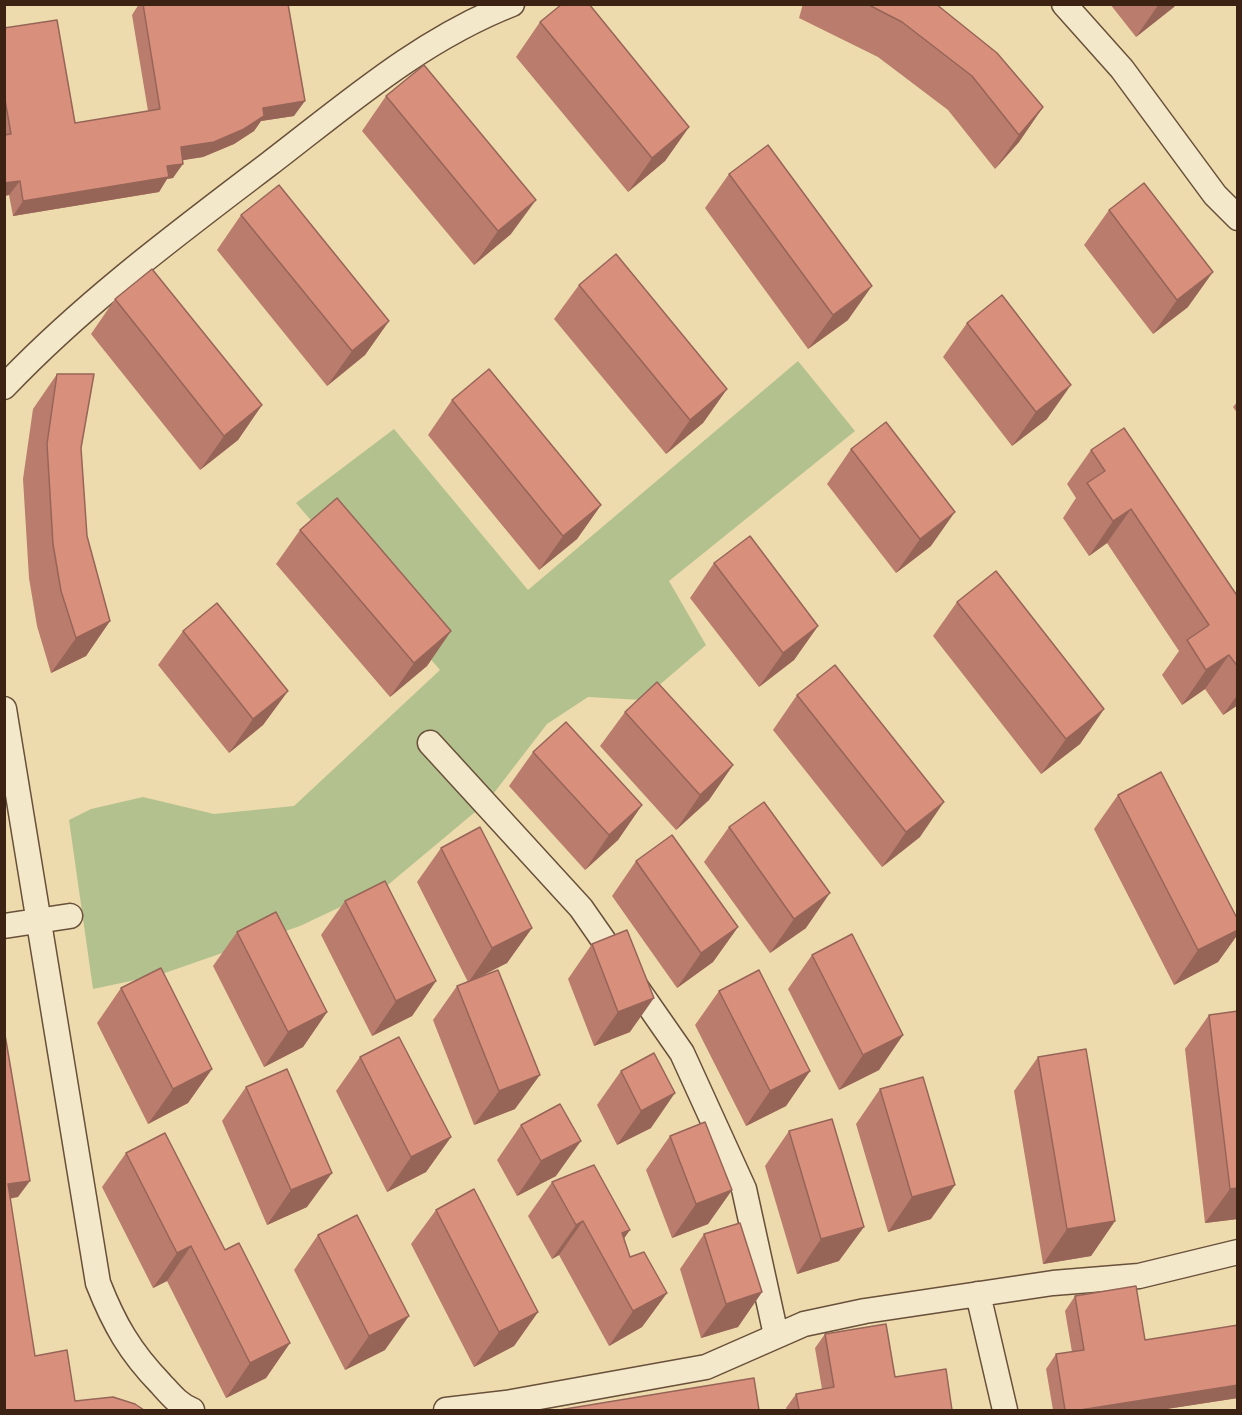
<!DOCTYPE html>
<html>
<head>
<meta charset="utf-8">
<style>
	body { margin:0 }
	#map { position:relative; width:1242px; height:1415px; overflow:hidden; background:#eedbad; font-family:"Libre Bodoni",serif }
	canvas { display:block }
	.frame { position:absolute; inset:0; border:6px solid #3b2213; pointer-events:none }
</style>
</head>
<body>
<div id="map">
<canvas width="1242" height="1415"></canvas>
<div class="frame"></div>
</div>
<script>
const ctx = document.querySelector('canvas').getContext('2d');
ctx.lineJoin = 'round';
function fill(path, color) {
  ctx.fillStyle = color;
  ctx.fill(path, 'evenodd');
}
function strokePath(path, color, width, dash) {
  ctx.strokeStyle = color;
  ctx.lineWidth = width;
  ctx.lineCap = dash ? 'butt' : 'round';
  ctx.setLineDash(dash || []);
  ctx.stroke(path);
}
fill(new Path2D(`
	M798 361 855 431 669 581 706 645 642 700 588 697 547 724 487 802 389 884 300 926 159 975 93 989 69 820 91 809 143 797 214 814 294 806 440 670 296 503 394 429 528 590Z`), '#b3c18e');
const minor = new Path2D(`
	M1064 4 1122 69 1215 195 1238 218
	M4 387C84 303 177 234 269 164 346 105 420 40 512 4
	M4 709 98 1283C114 1324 130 1352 161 1384 171 1395 179 1405 192 1410
	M430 743 581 908 682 1053 744 1189 776 1335
	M4 926 70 916
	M978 1294 1005 1410
	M446 1410 506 1403 706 1367 804 1324 865 1311 1053 1283 1139 1276 1238 1252`);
strokePath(minor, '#68503a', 27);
strokePath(minor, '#f4e8ca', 24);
fill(new Path2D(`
	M139 4H288L294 116 261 121 254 131 234 144 203 157 183 160 173 178 167 179 159 192 13 216 9 195 4 196V28L75 123 148 111 132 15Z
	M803 4H936L1043 107 1019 142 995 169 948 110 878 57 799 18Z
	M1110 4H1176L1174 7 1136 37Z
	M540 22 689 127 665 161 628 192 516 57Z
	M386 96 511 234 474 265 362 131Z
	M729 174 848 320 808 349 705 208Z
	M1109 210 1188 307 1153 334 1084 245Z
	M241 215 389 321 365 355 327 386 217 250Z
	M579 285 727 389 703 423 666 454 554 319Z
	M115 299 262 405 238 440 200 470 91 334Z
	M967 323 1047 419 1012 446 943 357Z
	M57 374 81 448 87 536 110 621 86 656 51 673 37 626 29 578 23 479 33 409Z
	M452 400 601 505 577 539 539 570 428 435Z
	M1238 401V414L1233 407Z
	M851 449 931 546 896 573 827 484Z
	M1091 450 1238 597V705L1223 715 1205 689 1182 705 1162 675 1179 651 1107 543 1089 556 1063 518 1076 498 1067 484Z
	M300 530 451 631 427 666 390 697 276 564Z
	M714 563 818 626 794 660 759 687 690 598Z
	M957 602 1104 709 1080 744 1041 774 933 636Z
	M183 631 288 691 263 725 229 753 158 665Z
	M797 695 920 837 882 867 773 730Z
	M625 712 733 765 709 800 676 830 600 746Z
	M533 752 642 805 618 840 585 870 509 786Z
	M1118 795 1238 920V934L1218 962 1174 985 1094 829Z
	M729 827 806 928 770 953 704 862Z
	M441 848 532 928 507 963 478 977 515 1109 474 1125 433 1020 457 986 468 982 417 882Z
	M636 861 738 927 713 962 677 988 612 896Z
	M345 901 436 981 412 1016 372 1036 321 935Z
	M237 932 327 1012 303 1047 264 1067 213 966Z
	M592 944 630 1032 594 1046 568 979Z
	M812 955 903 1035 879 1070 839 1090 788 989Z
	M121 988 212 1069 188 1103 148 1124 97 1023Z
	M719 991 810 1071 786 1106 746 1126 695 1025Z
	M1209 1015 1238 1219 1205 1223 1185 1049Z
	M360 1057 451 1137 426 1172 387 1192 336 1091Z
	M1038 1057 1115 1221 1091 1256 1043 1264 1014 1091Z
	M621 1071 651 1128 617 1145 597 1105Z
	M246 1087 307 1207 267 1225 222 1121Z
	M880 1089 931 1219 888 1232 856 1124Z
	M521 1125 556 1176 517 1196 497 1160Z
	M789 1131 839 1261 797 1274 765 1166Z
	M670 1136 732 1190 708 1224 672 1238 646 1170Z
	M126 1153 225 1250 290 1343 266 1378 226 1398 167 1281 153 1288 102 1187Z
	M552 1182 624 1238 630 1257 667 1293 642 1327 609 1346 559 1255 552 1259 528 1216Z
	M436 1210 538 1312 514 1346 474 1367 411 1244Z
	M704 1234 762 1292 738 1327 701 1338 680 1269Z
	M318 1235 385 1350 345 1370 294 1270Z
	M1075 1296 1145 1340 1238 1325V1398L1160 1410H1053L1046 1369 1056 1354 1072 1352 1065 1311Z
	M825 1334 895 1377 952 1410H786V1408L796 1394 822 1389 815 1348Z`), '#ba7c6c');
fill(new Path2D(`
	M1159 4H1176L1174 7 1136 37Z
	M305 101 294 116 261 121 254 131 234 144 203 157 171 162 181 147 263 108Z
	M1043 107 1019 142 995 169 1019 135Z
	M689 127 665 161 628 192 652 158Z
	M183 164 173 178 167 179 159 192 13 216 23 201 167 166Z
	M20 181 9 195 4 196V183Z
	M536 200 511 234 474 265 498 231Z
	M1213 272 1188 307 1153 334 1177 300Z
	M872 286 848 320 808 349 833 315Z
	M389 321 365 355 327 386 352 351Z
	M1071 385 1047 419 1012 446 1036 412Z
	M727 389 703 423 666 454 690 420Z
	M262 405 238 440 200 470 224 436Z
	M601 505 577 539 539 570 563 536Z
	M1131 509 1107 543 1089 556 1113 521Z
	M955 512 931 546 896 573 920 539Z
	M110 621 86 656 51 673 76 638Z
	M818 626 794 660 759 687 783 653Z
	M451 631 427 666 390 697 414 663Z
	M1229 655 1205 689 1182 705 1206 670Z
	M288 691 263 725 229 753 253 719Z
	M1238 694V705L1223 715Z
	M1104 709 1080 744 1041 774 1066 739Z
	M733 765 709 800 676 830 700 795Z
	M944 802 920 837 882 867 906 832Z
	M642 805 618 840 585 870 609 835Z
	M830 893 806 928 770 953 794 919Z
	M738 927 713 962 677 988 701 953Z
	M532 928 507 963 468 983 492 948Z
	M1238 930V934L1218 962 1174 985 1198 950Z
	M436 981 412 1016 372 1036 396 1001Z
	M654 998 630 1032 594 1046 618 1012Z
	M327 1012 303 1047 264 1067 288 1032Z
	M903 1035 879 1070 839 1090 863 1055Z
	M212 1069 188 1103 148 1124 173 1089Z
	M810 1071 786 1106 746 1126 770 1091Z
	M540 1075 515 1109 474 1125 499 1091Z
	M675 1093 651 1128 617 1145 641 1111Z
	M451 1137 426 1172 387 1192 411 1157Z
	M581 1141 556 1176 517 1196 541 1161Z
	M332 1173 307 1207 267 1225 291 1190Z
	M30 1181 18 1197 4 1200 8 1184Z
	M955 1185 931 1219 888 1232 912 1197Z
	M1238 1188V1219L1205 1223 1230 1189Z
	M732 1190 708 1224 672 1238 696 1204Z
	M583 1221 559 1255 552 1259 576 1225Z
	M1115 1221 1091 1256 1043 1264 1067 1229Z
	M864 1227 839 1261 797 1274 821 1239Z
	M630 1230 607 1263 622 1233Z
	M191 1246 167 1281 153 1288 177 1253Z
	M762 1292 738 1327 701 1338 726 1304Z
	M667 1293 642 1327 609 1346 633 1311Z
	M538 1312 514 1346 474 1367 499 1332Z
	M409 1316 385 1350 345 1370 369 1336Z
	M290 1343 266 1378 226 1398 250 1363Z
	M1238 1385V1398L1160 1410H1080Z`), '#976558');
const building = new Path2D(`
	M143 4H288L305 101 263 108 264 116 244 129 214 142 181 147 183 164 167 166 169 177 23 201 20 181 4 183V135L11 134 4 94V28L57 20 75 123 160 109Z
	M562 4H589L689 127 652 158 540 22Z
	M867 4H936L997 53 1043 107 1019 135 972 76 902 22Z
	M424 65 536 200 498 231 386 96Z
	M768 145 872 286 833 315 729 174Z
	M1144 183 1213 272 1177 300 1109 210Z
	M279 185 389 321 352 351 241 215Z
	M616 254 727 389 690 420 579 285Z
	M152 269 262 405 224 436 115 299Z
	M1002 295 1071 385 1036 412 967 323Z
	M489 369 601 505 563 536 452 400Z
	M57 374H94L81 448 87 536 110 621 76 638 61 591 53 544 47 444Z
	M886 422 955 512 920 539 851 449Z
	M1124 428 1238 597V667L1229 655 1206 670 1187 640 1209 625 1131 509 1113 521 1087 483 1105 471 1091 450Z
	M337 498 451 631 414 663 300 530Z
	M750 536 818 626 783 653 714 563Z
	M996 571 1104 709 1066 739 957 602Z
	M217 603 288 691 253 719 183 631Z
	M835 665 944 802 906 832 797 695Z
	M657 682 733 765 700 795 625 712Z
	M566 722 642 805 609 835 533 752Z
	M1161 772 1238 920V930L1198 950 1118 795Z
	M764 802 830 893 794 919 729 827Z
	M480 827 532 928 492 948 441 848Z
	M672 835 738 927 701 953 636 861Z
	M385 881 436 981 396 1001 345 901Z
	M276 912 327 1012 288 1032 237 932Z
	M627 930 654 998 618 1012 592 944Z
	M852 934 903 1035 863 1055 812 955Z
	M161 968 212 1069 173 1089 121 988Z
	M498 970 540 1075 499 1091 457 986Z
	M759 970 810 1071 770 1091 719 991Z
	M1238 1011V1188L1230 1189 1209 1015Z
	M4 1029 30 1181 8 1184 35 1356 67 1350 75 1401 113 1397 135 1404 144 1410H4Z
	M399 1037 451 1137 411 1157 360 1057Z
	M1086 1049 1115 1221 1067 1229 1038 1057Z
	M654 1053 675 1093 641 1111 621 1071Z
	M287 1069 332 1173 291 1190 246 1087Z
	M923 1077 955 1185 912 1197 880 1089Z
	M560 1104 581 1141 541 1161 521 1125Z
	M832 1119 864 1227 821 1239 789 1131Z
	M705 1122 732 1190 696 1204 670 1136Z
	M165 1133 225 1250 239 1243 290 1343 250 1363 191 1246 177 1253 126 1153Z
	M594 1165 630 1230 622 1233 630 1257 644 1252 667 1293 633 1311 583 1221 576 1225 552 1182Z
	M474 1189 538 1312 499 1332 436 1210Z
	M357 1215 409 1316 369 1336 318 1235Z
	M740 1223 762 1292 726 1304 704 1234Z
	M1136 1286 1145 1340 1238 1325V1385L1080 1410H1065L1056 1354 1084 1350 1075 1296Z
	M886 1324 895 1377 946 1369 952 1410H799L796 1394 834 1387 825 1334Z
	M754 1378 759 1410H559Z`);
fill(building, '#d8907d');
strokePath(building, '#976558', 1.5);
</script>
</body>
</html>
